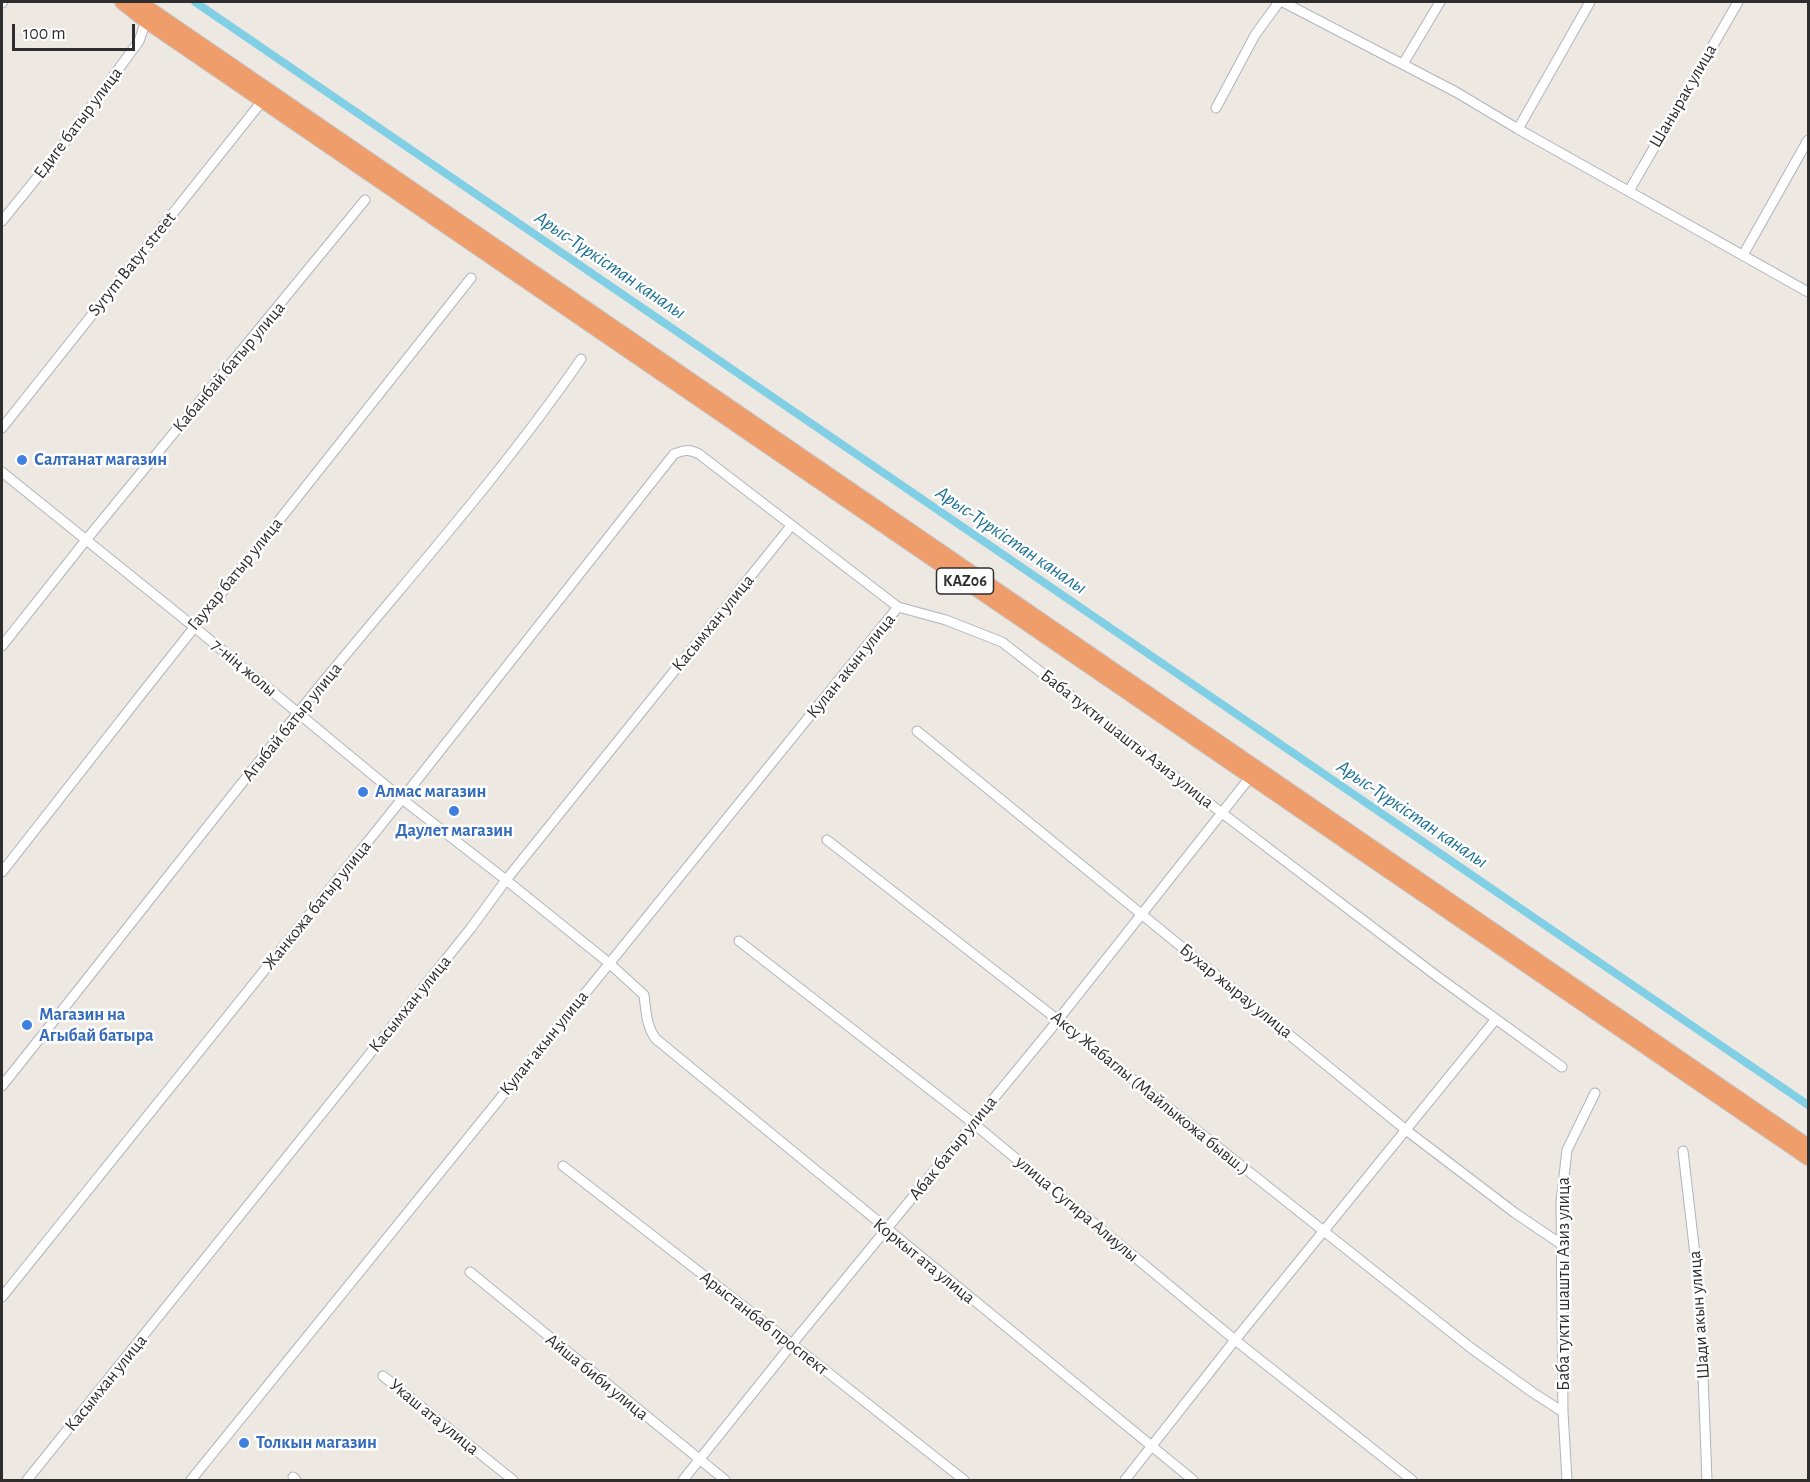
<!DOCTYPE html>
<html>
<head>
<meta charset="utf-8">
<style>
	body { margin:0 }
	#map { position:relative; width:1810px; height:1482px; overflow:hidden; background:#ede8e2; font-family:"Alegreya Sans",sans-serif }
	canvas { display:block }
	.frame { position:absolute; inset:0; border:3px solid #2e2e2e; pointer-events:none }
	.scale { position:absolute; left:12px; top:24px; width:123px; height:27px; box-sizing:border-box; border:3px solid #2e2e2e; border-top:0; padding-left:8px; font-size:18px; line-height:21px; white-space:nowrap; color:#2e2e2e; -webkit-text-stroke:4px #fff; paint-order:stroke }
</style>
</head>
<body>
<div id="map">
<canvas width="1810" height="1482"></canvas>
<div class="frame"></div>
<div class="scale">100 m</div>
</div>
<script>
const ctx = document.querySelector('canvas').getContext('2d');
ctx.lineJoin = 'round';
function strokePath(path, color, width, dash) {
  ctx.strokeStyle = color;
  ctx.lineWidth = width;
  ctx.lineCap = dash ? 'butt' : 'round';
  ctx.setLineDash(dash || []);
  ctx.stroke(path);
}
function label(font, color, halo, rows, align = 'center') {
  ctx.font = font + ' "Alegreya Sans",sans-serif';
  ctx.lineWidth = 5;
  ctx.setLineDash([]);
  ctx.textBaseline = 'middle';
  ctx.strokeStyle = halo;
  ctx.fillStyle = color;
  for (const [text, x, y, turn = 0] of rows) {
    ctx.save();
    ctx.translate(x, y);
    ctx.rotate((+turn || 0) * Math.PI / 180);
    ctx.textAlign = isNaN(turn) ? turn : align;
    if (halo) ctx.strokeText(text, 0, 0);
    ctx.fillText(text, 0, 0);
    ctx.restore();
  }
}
strokePath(new Path2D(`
	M195 2 1808 1105`), '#80cfe4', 8);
const minor = new Path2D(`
	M1283 2 1456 92 1518 129 1808 292
	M2 3 3 2
	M1403 64 1440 2
	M1216 108 1255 35 1279 2
	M1518 129 1590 2
	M1629 191 1738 2
	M2 221 57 153 139 41 146 21
	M1743 255 1808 140
	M2 428 263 100
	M2 472 193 626 402 799 506 880 609 963 644 995C646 1010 646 1026 656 1039L1193 1480
	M2 646 86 540 365 200
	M917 731 1406 1130 1515 1213 1561 1244
	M827 840 1058 1020 1471 1348 1532 1392 1563 1412
	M2 872C157 673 314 476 471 278
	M739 941 973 1123 1235 1340 1412 1480
	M2 1086C105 957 206 827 310 698 401 586 499 478 581 359
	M1683 1151 1700 1298 1707 1480
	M563 1166 792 1344 964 1480
	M470 1272 725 1480
	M2 1297 402 799 674 454C684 450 689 449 699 454L898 607 946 620 1002 642 1222 813 1438 977 1562 1067
	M383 1376 513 1480
	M293 1477 296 1480
	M27 1480 471 928 506 880 791 526
	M191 1480 898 607
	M683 1480 792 1344 1050 1030 1251 776
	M1125 1480 1235 1340 1496 1019
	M1567 1480 1563 1412 1561 1202 1567 1150 1595 1093`);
const highway = new Path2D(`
	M122 2 146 21 1808 1158
	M139 2 1808 1146`);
strokePath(minor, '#b2b4bc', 11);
strokePath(highway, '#c4c4c4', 16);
strokePath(minor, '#fff', 9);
strokePath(highway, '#ef9d6b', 14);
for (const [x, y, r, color] of [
	[22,460,6,"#3f7fe0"],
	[363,792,6,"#3f7fe0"],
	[454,811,6,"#3f7fe0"],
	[27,1025,6,"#3f7fe0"],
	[244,1443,6,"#3f7fe0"]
]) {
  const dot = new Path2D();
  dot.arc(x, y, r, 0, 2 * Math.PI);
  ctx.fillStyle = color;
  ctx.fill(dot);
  strokePath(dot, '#fff', 2);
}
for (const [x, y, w] of [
	[965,581,57]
]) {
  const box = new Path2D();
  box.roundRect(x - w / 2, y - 13, w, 26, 4.5);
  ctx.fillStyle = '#fff';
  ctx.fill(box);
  strokePath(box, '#2e2e2e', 1.5);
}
label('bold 16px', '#2e2e2e', null, [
	["KАZ06",965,581]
]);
label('18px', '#2e2e2e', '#fff', [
	["Шанырак улица",1683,96,-60],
	["Едиге батыр улица",78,123,-53],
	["Syrym Batyr street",132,264,-51],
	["Кабанбай батыр улица",229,367,-50],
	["Гаухар батыр улица",235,574,-51],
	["Касымхан улица",713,623,-51],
	["Кулан акын улица",851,666,-51],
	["7-нің жолы",244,668,40],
	["Агыбай батыр улица",292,722,-51],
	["Баба тукти шашты Азиз улица",1127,739,38],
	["Жанкожа батыр улица",317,905,-51],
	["Бухар жырау улица",1236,991,39],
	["Касымхан улица",410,1004,-51],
	["Кулан акын улица",544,1043,-51],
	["Аксу Жабаглы (Майлыкожа бывш.)",1150,1093,39],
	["Абак батыр улица",953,1148,-51],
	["улица Сугира Алиулы",1077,1209,40],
	["Коркыт ата улица",924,1261,39],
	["Баба тукти шашты Азиз улица",1564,1284,-90],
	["Шади акын улица",1699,1315,-94],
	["Арыстанбаб проспект",764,1323,38],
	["Айша биби улица",597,1377,39],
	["Касымхан улица",106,1383,-51],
	["Укаш ата улица",434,1417,39]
]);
label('bold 18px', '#366cbe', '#fff', [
	["Салтанат магазин",34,460],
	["Алмас магазин",375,792],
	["Даулет магазин",454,831,"center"],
	["Магазин на",39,1015],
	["Агыбай батыра",39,1036],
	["Толкын магазин",256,1443]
], 'left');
label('italic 20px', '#1b7194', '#fff', [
	["Арыс-Түркістан каналы",610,265,34],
	["Арыс-Түркістан каналы",1011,540,34],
	["Арыс-Түркістан каналы",1412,814,34]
]);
</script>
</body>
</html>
